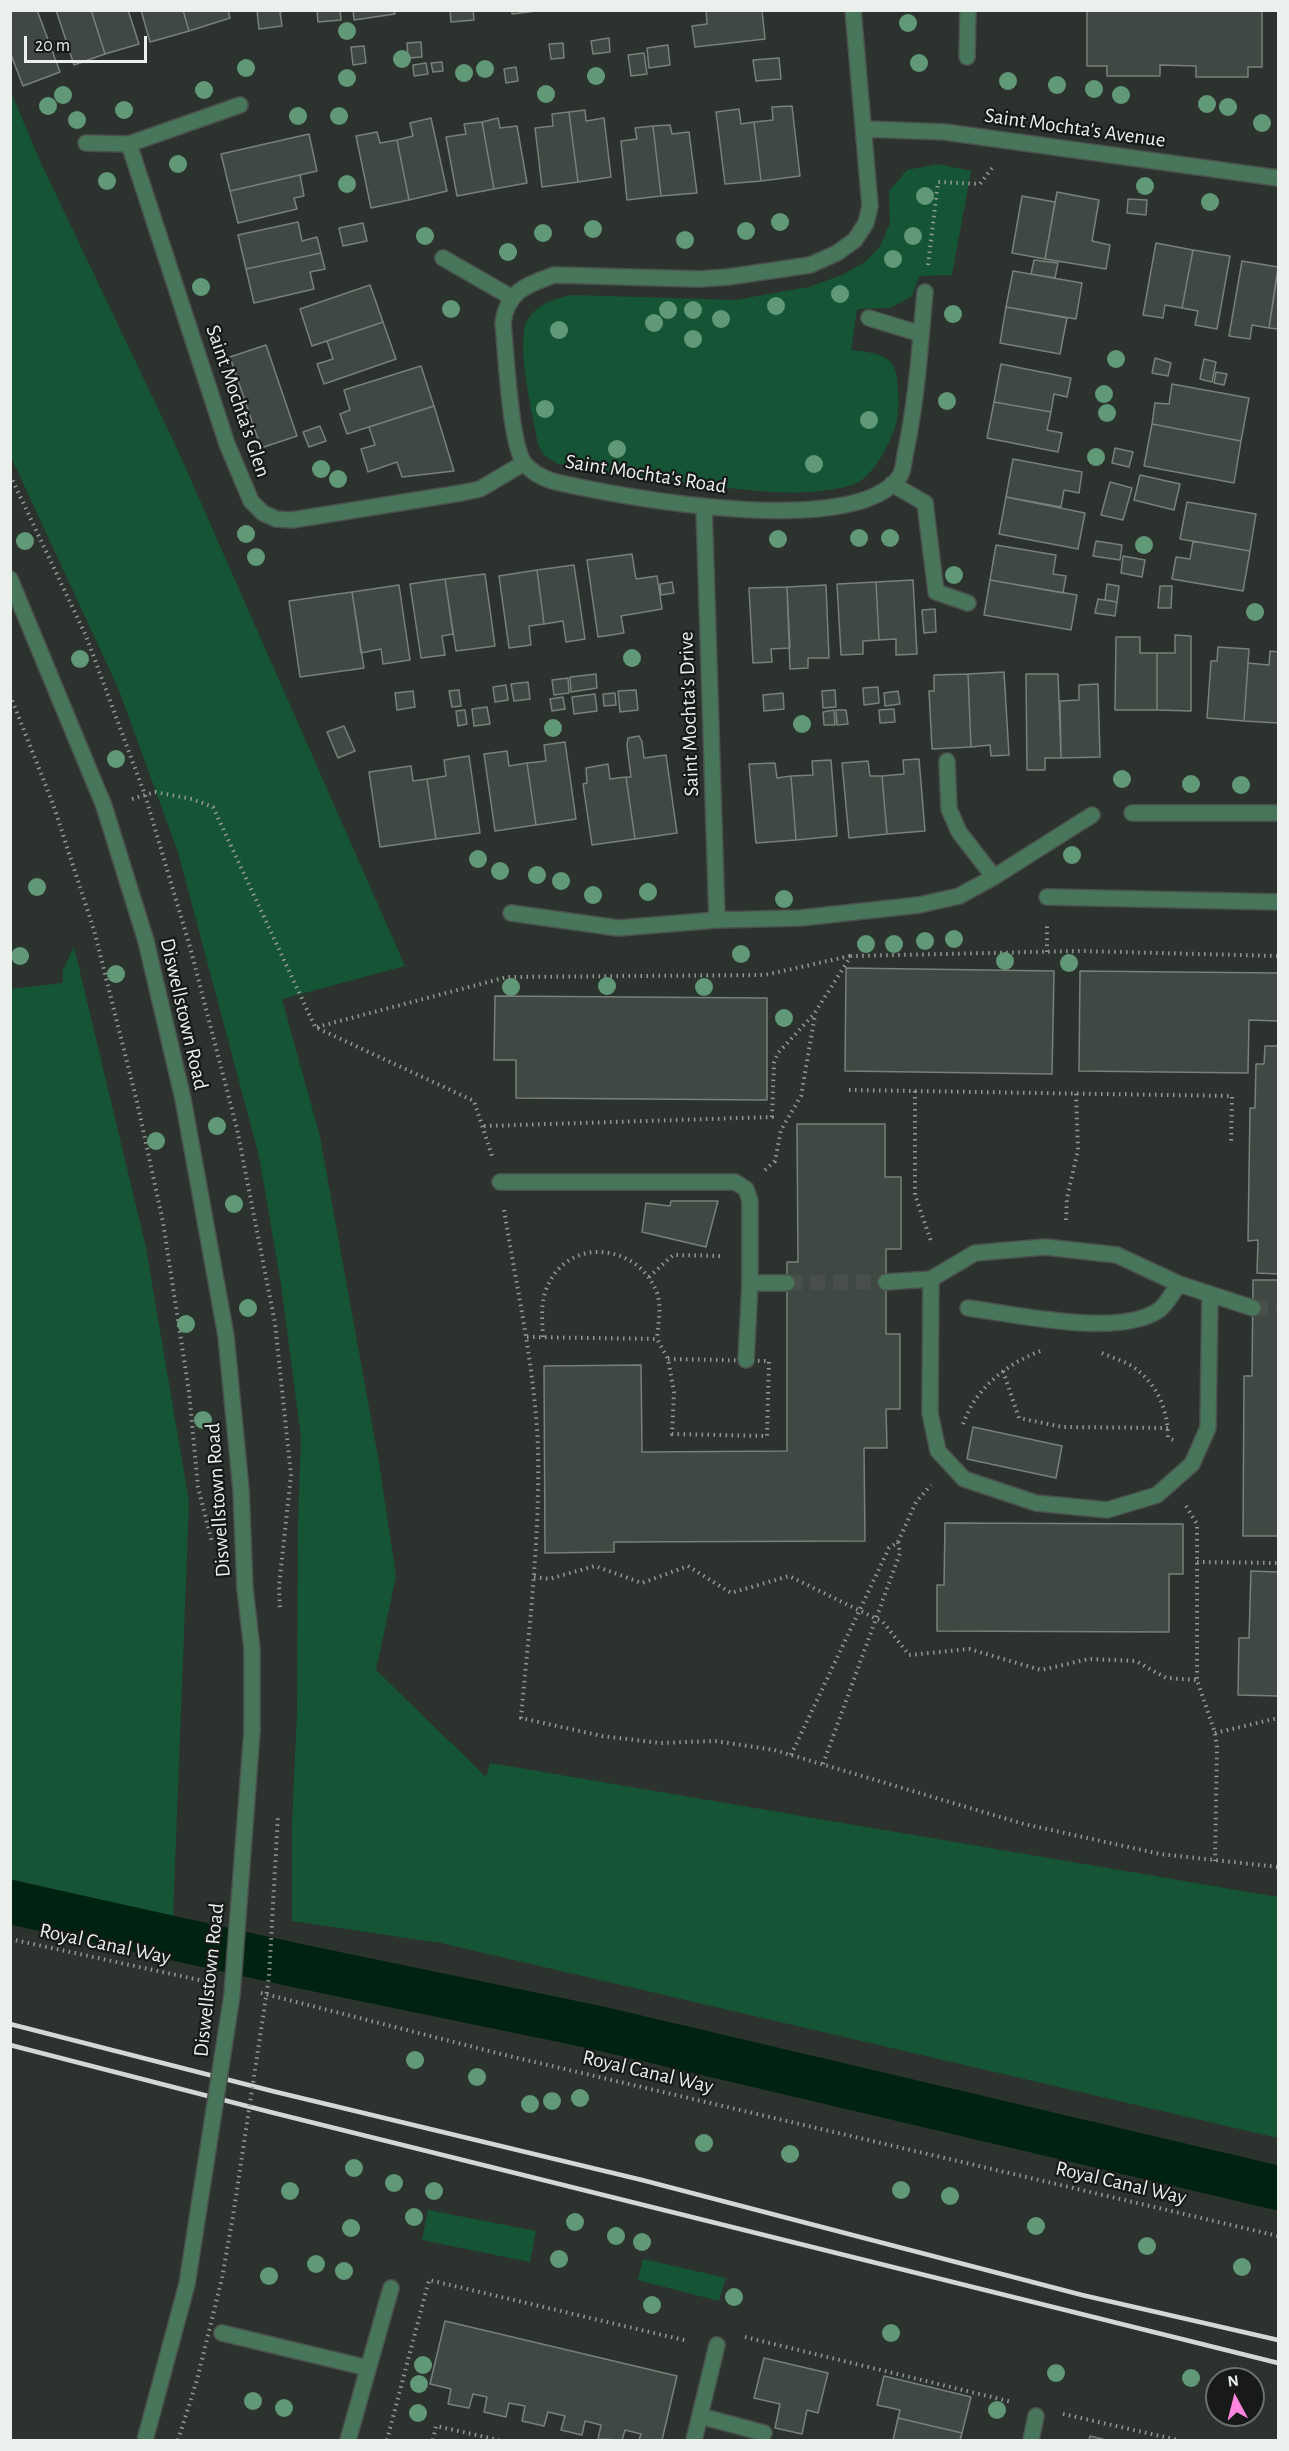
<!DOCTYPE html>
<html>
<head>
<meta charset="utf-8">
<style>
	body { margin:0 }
	#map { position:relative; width:1289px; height:2451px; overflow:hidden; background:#2c332e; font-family:"Alegreya Sans",sans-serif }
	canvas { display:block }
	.frame { position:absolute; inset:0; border:12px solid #ecf0ed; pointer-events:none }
	.north { position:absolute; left:1205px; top:2367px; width:60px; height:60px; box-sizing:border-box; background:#171a18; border:2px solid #6c706d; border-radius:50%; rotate:353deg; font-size:16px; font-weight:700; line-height:24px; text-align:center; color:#ecf0ed }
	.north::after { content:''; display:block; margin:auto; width:21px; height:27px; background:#fd86e1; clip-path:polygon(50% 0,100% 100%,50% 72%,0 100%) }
	.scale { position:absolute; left:24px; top:36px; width:123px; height:27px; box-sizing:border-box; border:3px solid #ecf0ed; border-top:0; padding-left:8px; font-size:18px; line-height:21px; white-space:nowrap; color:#ecf0ed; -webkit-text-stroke:4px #171a18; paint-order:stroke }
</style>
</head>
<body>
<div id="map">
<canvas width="1289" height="2451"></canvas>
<div class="frame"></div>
<div class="north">N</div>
<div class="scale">20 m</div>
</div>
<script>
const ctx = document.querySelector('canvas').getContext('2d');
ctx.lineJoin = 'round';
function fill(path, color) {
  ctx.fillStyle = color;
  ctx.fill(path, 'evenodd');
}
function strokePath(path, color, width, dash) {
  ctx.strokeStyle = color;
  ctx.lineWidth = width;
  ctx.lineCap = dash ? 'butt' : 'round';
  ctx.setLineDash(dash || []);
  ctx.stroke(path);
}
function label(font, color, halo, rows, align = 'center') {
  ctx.font = font + ' "Alegreya Sans",sans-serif';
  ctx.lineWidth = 4.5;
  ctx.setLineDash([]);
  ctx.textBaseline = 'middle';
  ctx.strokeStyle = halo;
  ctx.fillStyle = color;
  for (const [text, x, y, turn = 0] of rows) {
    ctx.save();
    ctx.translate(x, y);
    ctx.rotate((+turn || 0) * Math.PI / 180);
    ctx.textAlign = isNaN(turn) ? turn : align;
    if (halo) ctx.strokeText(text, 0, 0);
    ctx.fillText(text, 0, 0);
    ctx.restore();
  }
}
fill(new Path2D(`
	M10 90 40 161 179 453 405 966 282 999 320 1137 379 1463 396 1576 376 1670 486 1777 490 1763 1278 1897V2138L441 1943 292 1921V1824L297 1713 298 1526 301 1437 281 1284 259 1156 178 852 119 690 11 457Z
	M938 164 971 171 952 275 919 276 912 296 890 308 857 309 851 350C865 352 884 352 893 365 899 375 900 413 896 424 890 443 873 479 852 485 799 500 738 489 684 482 642 476 600 471 558 464L544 455 538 444C534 420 514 339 528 319 538 304 556 298 572 295L735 300 809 287 842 275 865 262 881 245 890 223 889 191 907 170Z
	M74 947 146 1248 189 1502 173 1917 11 1879V989L63 983V970Z
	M428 2210 536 2231 530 2262 422 2240Z
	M643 2259 726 2278 719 2301 638 2280Z`), '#155535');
strokePath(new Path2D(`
	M10 1902 299 1966 594 2027 1278 2188`), '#002311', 44);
const building = new Path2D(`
	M10 10H37L60 72 23 86 10 52Z
	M56 10H91L105 54 74 65Z
	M91 10H128L139 44 105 54Z
	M141 10H183L189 31 150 42Z
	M183 10H228L230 18 189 31Z
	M257 10H291L280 12 282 26 259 29Z
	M317 10H340L341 20 318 22Z
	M353 10H394L395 14 354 20Z
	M450 10H473L474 20 451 22Z
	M512 10H536V11L512 14Z
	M706 10H762L765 39 695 47 692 26 707 24Z
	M1087 10H1262V67H1248V77H1196V66L1160 65V76H1107V66H1087Z
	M609 38 610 52 593 54 591 41Z
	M421 42 422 57 408 58 407 43Z
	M563 43 564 58 551 59 549 44Z
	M668 45 670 65 649 68 647 48Z
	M364 46 366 63 353 65 351 47Z
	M644 53 647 74 631 76 628 55Z
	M779 58 781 79 756 81 753 60Z
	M442 62 443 71 433 72 431 63Z
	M426 63 428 74 414 76 413 65Z
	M516 67 518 81 506 83 504 69Z
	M792 106 800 176 761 181 754 122 773 120 772 107Z
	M739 109 741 124 754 122 761 181 725 184 716 112Z
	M585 110 586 121 604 118 611 177 578 182 569 112Z
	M569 112 578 182 542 187 535 128 553 126 552 114Z
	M431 118 447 191 409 200 397 140 413 136 410 123Z
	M498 118 500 128 517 126 527 183 494 189 482 122Z
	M482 122 494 189 457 196 446 137 466 134 464 124Z
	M670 125 672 134 689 132 697 193 661 196 653 126Z
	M653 126 661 196 627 200 621 141 637 139 635 128Z
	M377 132 380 143 397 140 409 200 371 208 356 136Z
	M309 134 317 171 230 191 221 154Z
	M300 175 304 196 294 198 297 209 238 223 230 191Z
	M1057 192 1099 200 1092 241 1110 245 1106 269 1045 259Z
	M1022 196 1055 202 1045 259 1012 253Z
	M1128 199 1147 200 1146 215 1127 213Z
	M298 222 302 241 317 237 321 253 246 269 238 235Z
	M363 223 367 241 343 246 339 228Z
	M1156 243 1193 250 1182 308 1165 305 1163 318 1143 315Z
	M1193 250 1230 256 1217 329 1195 325 1198 311 1182 308Z
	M321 253 325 269 310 272 314 289 254 303 246 269Z
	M1034 260 1058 263 1055 278 1031 274Z
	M1242 261 1278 267 1269 328 1252 325 1250 339 1229 336Z
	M1278 270V329L1269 328Z
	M1013 271 1082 283 1076 319 1006 307Z
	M370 285 383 322 312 346 300 309Z
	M1006 307 1067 318 1060 354 1000 343Z
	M383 322 396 359 324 384 317 364 333 359 327 341Z
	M266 345 297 436 261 448 230 357Z
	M1155 358 1171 363 1168 376 1152 373Z
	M1204 359 1216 362 1212 382 1200 379Z
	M1001 364 1071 378 1067 397 1054 394 1051 412 994 402Z
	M421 366 434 406 347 434 340 414 350 410 344 390Z
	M1216 372 1227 374 1224 385 1214 383Z
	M1172 384 1249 398 1241 441 1152 424 1155 403 1169 404Z
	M994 402 1051 412 1047 430 1062 433 1058 452 987 438Z
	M434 406 454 471 402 477 397 462 368 472 361 449 375 445 369 427Z
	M1152 424 1241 441 1234 483 1144 466Z
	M320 426 326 441 309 447 303 432Z
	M1115 448 1133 452 1129 467 1112 463Z
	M1013 459 1082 472 1079 493 1064 490 1061 507 1006 497Z
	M1140 475 1180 484 1174 510 1134 500Z
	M1110 482 1132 488 1123 520 1101 515Z
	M1006 497 1085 513 1078 549 999 534Z
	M1187 502 1256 514 1250 551 1180 539Z
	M1096 541 1122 545 1120 560 1093 556Z
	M1193 541 1250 551 1243 591 1172 579 1176 557 1190 559Z
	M996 545 1056 555 1053 574 1066 576 1063 593 990 580Z
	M632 554 636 579 657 576 662 609 621 616 624 633 598 637 587 560Z
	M1123 556 1145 560 1142 577 1121 573Z
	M574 565 585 639 566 642 563 621 544 624 537 570Z
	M537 570 544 624 529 626 531 645 509 648 499 576Z
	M485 574 495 646 456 651 445 579Z
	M445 579 453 634 442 636 445 655 421 658 410 584Z
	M913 580 917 654 896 655V639L879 640 876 582Z
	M990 580 1077 595 1071 630 984 615Z
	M672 582 674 593 661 595 660 584Z
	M876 582 879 640 863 641V654L841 655 837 584Z
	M1107 584 1119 586 1117 602 1105 600Z
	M399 585 410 660 383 664 381 649 361 653 352 592Z
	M826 585 829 658H808V668L790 669 787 587Z
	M1160 586H1172L1171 608H1158Z
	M787 587 790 648 771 649 772 662 753 663 749 588Z
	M352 592 364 668 300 677 289 601Z
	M1098 599 1117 602 1115 616 1095 613Z
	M935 609 936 632 924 633 922 610Z
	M1175 635 1191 636V711L1157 710V653H1175Z
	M1116 637H1140V653H1157V710H1115Z
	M1218 647 1249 649 1244 721 1207 718 1211 661H1217Z
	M1270 651 1278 652V723L1244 721 1248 663 1269 665Z
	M1004 672 1009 755 991 756 990 745 971 747 968 674Z
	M596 674 597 688 571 692 570 677Z
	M968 674 971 747 932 749 929 691H934V675Z
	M1026 674H1058L1061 758H1045V770H1027Z
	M568 678 569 693 554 695 552 680Z
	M528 682 530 699 514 701 511 684Z
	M1098 684 1100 757 1061 758 1060 701 1079 700V685Z
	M506 685 508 700 495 702 493 687Z
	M878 687 879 703 864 705 863 688Z
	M459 690 461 706 452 707 449 691Z
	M636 690 638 710 620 712 618 691Z
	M835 690 836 707 823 708 822 691Z
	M413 691 415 707 397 710 395 693Z
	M898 691 900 704 885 706 884 693Z
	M615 693 616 705 604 706 603 694Z
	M783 693 784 709 764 711 763 695Z
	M595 694 597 711 574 714 572 697Z
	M563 697 565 709 552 711 550 699Z
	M487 707 490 724 474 726 472 709Z
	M894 709 895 722 880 723 879 710Z
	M465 710 467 724 458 726 456 711Z
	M834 710 835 725H824L823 712Z
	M836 710H846L848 724 837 725Z
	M344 726 355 751 338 758 327 732Z
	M639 736 642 742 644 758 666 755 677 833 635 839 626 777H631L627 745 628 738Z
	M565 742 576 819 536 825 527 763 546 761 544 745Z
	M507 751 509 766 527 763 536 825 495 831 484 754Z
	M469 756 480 833 436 839 427 779 446 776 444 760Z
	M919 759 925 831 887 834 882 776 904 774 903 760Z
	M831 760 837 836 796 840 791 776 813 775 812 761Z
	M868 761 870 776H882L887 834 849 838 842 763Z
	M775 763 777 778 791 776 796 840 756 843 749 764Z
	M608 764 610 779 626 777 635 839 592 845 583 784 587 783 586 768Z
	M411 766 413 781 427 779 436 839 380 847 369 772Z
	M846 968 1054 971 1052 1074 845 1071Z
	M1080 971 1278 973V1021L1249 1020 1248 1073 1079 1071Z
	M495 996 767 998V1100L516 1098V1060H494Z
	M1265 1046H1278V1274L1257 1273 1258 1240 1248 1241 1250 1108H1255L1256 1064H1264Z
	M797 1124H885V1177H901V1249H886V1334H900V1409H886L887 1448H864L865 1541 614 1542V1552L545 1553 544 1366 641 1365 642 1452 787 1451V1262H798Z
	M671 1201H718L706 1247 642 1232 646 1203 670 1206Z
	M1253 1280H1278V1536H1243L1244 1376H1252Z
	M973 1427 1062 1446 1056 1478 967 1459Z
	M945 1523 1183 1524V1574H1169V1632L937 1631V1585H944Z
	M1251 1571 1278 1572V1696L1238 1695 1239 1638H1249Z
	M445 2321 677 2376 662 2440H639L641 2434 625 2430 622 2440 598 2439 601 2425 585 2421 582 2435 561 2430 565 2416 548 2412 544 2426 522 2421 525 2406 509 2403 506 2417 484 2412 487 2397 473 2394 469 2408 448 2404 451 2389 430 2384Z
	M764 2358 828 2373 818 2413 807 2410 802 2434 775 2428 780 2404 754 2398Z
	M884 2376 971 2397 962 2433 898 2418 900 2410 877 2405Z
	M898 2418 962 2433 960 2440H893Z
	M1090 2436 1106 2440H1089Z`);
fill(building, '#404843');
strokePath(building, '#78807b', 1.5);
strokePath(new Path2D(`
	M787 1283 886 1282
	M1253 1308H1278`), '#494f4b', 15, [15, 8]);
const minor = new Path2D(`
	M853 10 870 206 866 223 855 240 837 253 810 265 728 277 699 279 554 275C527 285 507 291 503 323 506 350 510 447 525 464 532 472 543 478 552 481 619 497 856 541 900 476 904 470 904 457 906 450 917 398 920 345 925 292
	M967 57 968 10
	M865 129 945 132 1278 178
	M86 143 129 144 240 105
	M129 144 227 444 251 501 263 513 276 519 292 520 461 493 480 489 524 463
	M443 258 511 297
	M869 318 921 334
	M892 484 925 503 936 592 968 603
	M704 506 717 920
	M10 579 104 806 146 941 183 1099 226 1336 241 1490 245 1589 252 1649V1731
	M947 761 949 809 959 832 994 877
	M1132 813H1278
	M1047 897 1278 902
	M511 913 618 928 717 920 800 918 919 905 959 896 994 877 1092 815
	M500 1182H735L746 1189 750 1201V1283L746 1360
	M931 1279 930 1413 938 1451 964 1479 1036 1503 1107 1510 1157 1495 1192 1464 1208 1428 1210 1295
	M886 1282 931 1279 975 1253 1045 1247 1117 1255 1179 1284 1253 1308
	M750 1283H787
	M968 1308C1014 1314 1120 1338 1159 1310 1167 1304 1173 1292 1179 1284
	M222 2333 368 2368
	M700 2416 764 2433
	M348 2440 391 2288
	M694 2440 717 2345
	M1031 2440 1036 2416`);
strokePath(minor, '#4b514d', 18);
strokePath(new Path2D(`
	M928 265 938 182 980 184 992 168
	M10 475 86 636 145 795 190 947 237 1129 275 1323 291 1475 279 1586 280 1611
	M10 695 53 804 94 930 137 1102 163 1222 189 1392 198 1487 212 1542
	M132 799 155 792 192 799 213 807 315 1027 474 1101 492 1156
	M1047 952V925
	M317 1027 507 977 765 975 850 956
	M849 1090 1232 1096 1231 1145
	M915 1091V1195L932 1244
	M484 1126 772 1117 774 1063 778 1053 814 1014 851 956 1081 951 1278 956
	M765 1170 775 1161 781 1130 801 1096 815 1015
	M504 1210C517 1290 535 1368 538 1449 540 1539 529 1629 521 1718L602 1736 660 1743 715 1741 774 1750 1024 1824 1160 1854 1278 1867
	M1066 1220 1067 1198 1078 1150 1076 1093
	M649 1277 673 1255 722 1256
	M527 1337 657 1339 668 1359
	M543 1337C542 1318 540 1300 549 1283 573 1235 640 1246 657 1293 662 1308 658 1324 657 1339
	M1102 1353C1113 1358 1128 1362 1137 1370 1158 1386 1168 1411 1168 1437L1173 1440
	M668 1359 769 1361 767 1436 672 1434 674 1392Z
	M1003 1371 1019 1418 1062 1427 1168 1428
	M963 1424C976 1387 1008 1363 1043 1350
	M1186 1506 1197 1524V1680L1215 1733 1217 1747 1215 1861
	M898 1542 916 1502 931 1485
	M1197 1562 1278 1563
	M534 1577 549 1579 595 1566 642 1583 688 1566 731 1593 789 1576 883 1622 909 1655 969 1649 1041 1670 1089 1659 1136 1661 1166 1678 1197 1680
	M1215 1733 1278 1718
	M791 1755 889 1548 898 1542 900 1553 823 1764
	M10 1939 204 1981
	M261 1993 509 2056 1278 2236
	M745 2337 1012 2402
	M1063 2414 1178 2440
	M387 2440 429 2280 688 2341
	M433 2440 436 2426 499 2440`), '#939995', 4, [1.5, 4.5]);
strokePath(minor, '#47765a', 15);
strokePath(new Path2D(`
	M10 2024 272 2091 642 2180 1082 2295 1278 2340
	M10 2045 270 2112 1278 2363`), '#d4d8d5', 4.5);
const minorBridge = new Path2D(`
	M145 2440 187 2284 232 1995 252 1731`);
strokePath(minorBridge, '#4b514d', 18, []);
strokePath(new Path2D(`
	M178 2440 197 2380 222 2278 233 2216 269 1977 278 1815`), '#939995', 4, [1.5, 4.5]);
strokePath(minorBridge, '#47765a', 15);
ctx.fillStyle = '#619877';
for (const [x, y] of [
	[908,23],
	[347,31],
	[402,59],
	[919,63],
	[246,68],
	[485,69],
	[464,73],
	[596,76],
	[347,78],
	[1008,81],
	[1057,85],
	[1094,89],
	[204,90],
	[546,94],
	[63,95],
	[1121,95],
	[1207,104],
	[48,106],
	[1228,107],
	[124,110],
	[298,116],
	[339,116],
	[77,120],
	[1262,123],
	[178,164],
	[107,181],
	[347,184],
	[1145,186],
	[925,196],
	[1210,202],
	[780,222],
	[593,229],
	[746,231],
	[543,233],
	[425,236],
	[913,236],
	[685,240],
	[508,252],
	[893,259],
	[201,287],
	[840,294],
	[776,306],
	[451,309],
	[668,310],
	[693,310],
	[953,314],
	[721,319],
	[654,323],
	[559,330],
	[693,339],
	[1116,359],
	[1104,394],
	[947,401],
	[545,409],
	[1107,413],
	[869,420],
	[617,449],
	[1096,457],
	[814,464],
	[321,469],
	[338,479],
	[246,534],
	[859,538],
	[890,538],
	[778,539],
	[25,541],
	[1144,545],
	[256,557],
	[954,575],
	[1255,612],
	[632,658],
	[80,659],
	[802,724],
	[553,728],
	[116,759],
	[1122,779],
	[1191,784],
	[1241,785],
	[1072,855],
	[478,859],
	[500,871],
	[537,875],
	[561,881],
	[37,887],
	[648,892],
	[593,895],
	[784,899],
	[954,939],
	[925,941],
	[866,944],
	[894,944],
	[741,954],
	[20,956],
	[1005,961],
	[1069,963],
	[116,974],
	[607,986],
	[511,987],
	[704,987],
	[784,1018],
	[217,1126],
	[156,1141],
	[234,1204],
	[248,1308],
	[186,1324],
	[203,1420],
	[415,2060],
	[477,2077],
	[580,2098],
	[552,2101],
	[530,2104],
	[704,2143],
	[790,2154],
	[354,2168],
	[394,2183],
	[901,2190],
	[290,2191],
	[434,2191],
	[950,2196],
	[414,2217],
	[575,2222],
	[1036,2226],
	[351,2228],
	[616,2236],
	[642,2242],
	[1147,2246],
	[559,2259],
	[316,2264],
	[1242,2267],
	[344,2271],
	[269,2276],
	[734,2297],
	[652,2305],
	[891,2333],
	[423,2365],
	[1056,2373],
	[1191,2378],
	[419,2384],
	[253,2401],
	[284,2408],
	[997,2410],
	[418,2413]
]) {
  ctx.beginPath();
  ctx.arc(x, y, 9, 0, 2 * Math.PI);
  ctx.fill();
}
label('21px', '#ecf0ed', '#171a18', [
	["Saint Mochta's Avenue",1075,128,8],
	["Saint Mochta's Glen",238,401,71],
	["Saint Mochta's Road",646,474,9],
	["Saint Mochta's Drive",689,714,-92],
	["Diswellstown Road",184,1014,77],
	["Diswellstown Road",218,1500,-94],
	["Royal Canal Way",105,1944,12],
	["Diswellstown Road",209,1980,-84],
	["Royal Canal Way",648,2072,13],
	["Royal Canal Way",1121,2183,13]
]);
</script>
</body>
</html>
